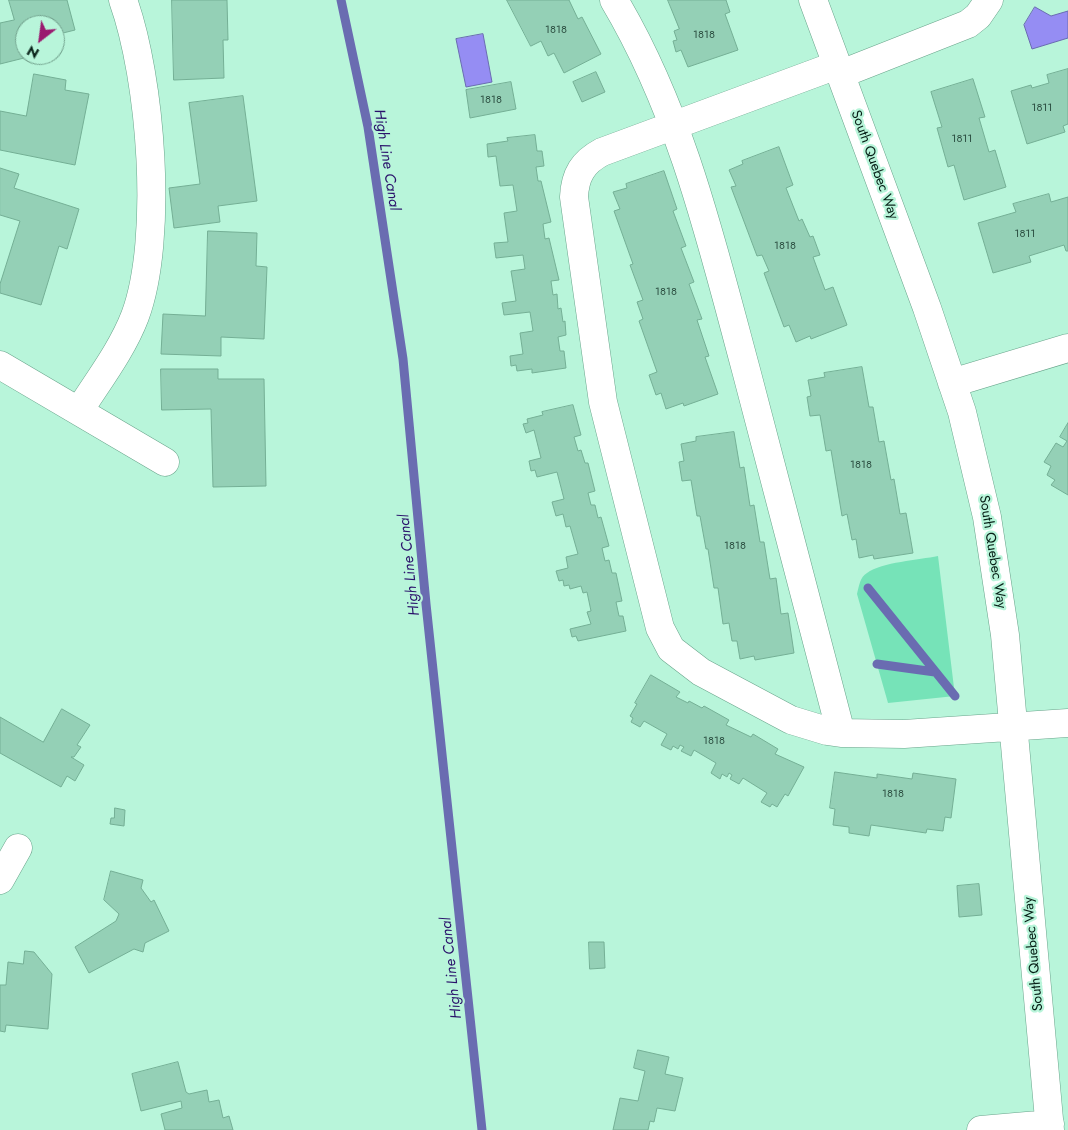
<!DOCTYPE html>
<html>
<head>
<meta charset="utf-8">
<style>
	body { margin:0 }
	#map { position:relative; width:1068px; height:1130px; overflow:hidden; background:#b8f5da; font-family:Jost,sans-serif }
	canvas { display:block }
	.north { position:absolute; left:15px; top:15px; width:50px; height:50px; box-sizing:border-box; background:#b8f5da; border:1px solid #71a08c; border-radius:50%; rotate:210deg; font-size:14px; font-weight:700; line-height:20px; text-align:center; color:#072017 }
	.north::after { content:''; display:block; margin:auto; width:18px; height:22px; background:#9a1a70; clip-path:polygon(50% 0,100% 100%,50% 72%,0 100%) }
</style>
</head>
<body>
<div id="map">
<canvas width="1068" height="1130"></canvas>
<div class="north">N</div>
</div>
<script>
const ctx = document.querySelector('canvas').getContext('2d');
ctx.lineJoin = 'round';
function fill(path, color) {
  ctx.fillStyle = color;
  ctx.fill(path, 'evenodd');
}
function strokePath(path, color, width, dash) {
  ctx.strokeStyle = color;
  ctx.lineWidth = width;
  ctx.lineCap = dash ? 'butt' : 'round';
  ctx.setLineDash(dash || []);
  ctx.stroke(path);
}
function label(font, color, halo, rows, align = 'center') {
  ctx.font = font + ' Jost,sans-serif';
  ctx.lineWidth = 4.5;
  ctx.setLineDash([]);
  ctx.textBaseline = 'middle';
  ctx.strokeStyle = halo;
  ctx.fillStyle = color;
  for (const [text, x, y, turn = 0] of rows) {
    ctx.save();
    ctx.translate(x, y);
    ctx.rotate((+turn || 0) * Math.PI / 180);
    ctx.textAlign = isNaN(turn) ? turn : align;
    if (halo) ctx.strokeText(text, 0, 0);
    ctx.fillText(text, 0, 0);
    ctx.restore();
  }
}
fill(new Path2D(`
	M938 556 955 696 888 703 857 594C859 586 860 577 867 573 882 562 919 560 938 556Z`), '#76e3b8');
const water = new Path2D(`
	M1035 7 1051 16 1068 11V38L1032 49 1024 25Z
	M483 34 492 82 466 87 456 39Z`);
fill(water, '#958df3');
strokePath(water, '#6a6cb1', 1);
strokePath(new Path2D(`
	M341 0 368 127 403 359 426 604 482 1130
	M868 588 955 696
	M877 664 935 672`), '#6a6cb1', 9);
const building = new Path2D(`
	M9 0H67L75 30 55 35V25H25V55H36L0 64V23L14 20Z
	M172 0H227L228 40H223L224 78 174 80Z
	M507 0H569L578 19 582 17 601 54 564 73 554 53 548 56 541 41 531 46Z
	M668 0H726L730 12 725 14 738 50 688 67 681 50 676 52 673 41 677 40 674 31 679 29Z
	M1068 69V124L1063 126 1065 132 1027 144 1011 91 1031 85 1032 88 1049 83 1047 75Z
	M596 72 605 92 582 102 573 82Z
	M34 74 66 80 65 90 89 94 75 165 0 150V111L26 116Z
	M973 79 985 117 979 118 989 152 995 150 1006 187 964 200 954 165 948 167 937 128 942 127 931 92Z
	M511 82 516 109 470 118 466 90Z
	M243 96 257 201 218 206 220 222 174 228 169 188 200 184 189 103Z
	M535 135 537 151H542L544 166 536 167 538 181H541L551 222 543 224 545 239 549 238 559 280 551 281 553 295 557 294 558 309 561 308 563 322 565 321 566 335 558 337 560 351H564L566 368 532 373V369L517 371 516 365 511 366 510 356 523 354 520 333 533 331 530 312 504 315 502 303 516 301 511 271 525 269 523 255 496 258 494 243 508 242 504 213 517 211 513 185 500 186 496 156 488 157 487 144 508 141 507 138Z
	M779 147 793 185 786 188 799 221 802 219 810 237 813 236 820 255 813 257 825 290 833 287 847 325 811 339 810 336 796 342 789 325 784 327 764 273 769 271 762 255 757 256 731 187 736 186 729 170 743 164 742 161Z
	M0 168 19 174 14 188 79 209 67 249 59 246 41 305 0 293V284L20 221 0 215Z
	M664 171 677 209 673 211 686 246 681 248 694 282 689 284 702 319 697 320 709 356 705 357 718 394 684 406 683 403 666 409 661 393 656 395 649 375 657 372 639 321 643 319 637 302 643 300 630 265 633 264 614 211 620 209 613 192 627 188 626 184Z
	M1049 194 1051 202 1068 197V251H1066L1064 245 1029 256 1031 262 993 273 978 223 1016 212 1013 204Z
	M208 231 257 233 256 266 267 267 264 339 221 337V356L161 354 163 314 205 316Z
	M862 367 869 407H873L879 442 884 441 891 480 894 479 900 514 906 513 913 553 874 559 873 555 859 558 856 539 852 540 847 514 842 516 831 450 826 451 820 415 810 416 807 397 811 396 808 380 825 377 824 373Z
	M161 369H218V379H264L266 486 213 487 211 409 162 410Z
	M573 405 581 435 574 437 578 451 581 450 585 463H588L595 491 588 493 591 505H595L598 518 601 517 609 546 602 548 605 561 609 560 612 573H616L622 601 616 602 619 616H623L626 631 578 641 576 636 572 637 570 629 591 624 587 612 591 611 587 592 583 593 581 586 570 589 569 585 564 586 563 580 559 581 556 571 568 568 566 557 578 554 570 526 566 527 563 514 556 516 552 502 564 499 557 472 537 477 535 470 531 471 529 461 541 458 534 430 526 433 523 424 528 423 527 419 543 415 542 412Z
	M1068 423V495L1051 485 1055 480 1047 475 1051 466 1044 462 1056 443 1063 447 1067 441 1060 437Z
	M734 432 740 468 744 467 750 506 754 505 760 542H764L770 579 776 578 781 614 788 613 794 653 755 660 754 656 740 659 737 641H732L729 623 723 624 718 588H714L708 549H706L700 516H697L691 480 682 481 679 462 684 461 681 444 696 441V437Z
	M651 675 680 692 676 697 688 703 689 701 702 708 704 706 729 720 726 725 751 737 753 734 778 749 775 754 804 767 788 796 785 794 777 807 772 804 770 807 761 802 767 793 743 778 739 784 730 779 732 775 729 773 727 777 722 774 720 779 711 773 716 763 694 750 691 756 681 751 684 747 680 745 678 749 673 746 671 750 661 745 667 734 644 721 640 727 631 722 633 718 630 716 637 704 635 703Z
	M62 709 90 725 77 745 81 747 74 757H71L84 765 75 781 67 776 61 787 0 753V717L43 742Z
	M835 772 877 778V774L912 779 913 773 956 779 951 818 945 817 943 831 927 829 926 833 871 825 869 836 849 833V827L833 825 835 809 830 808Z
	M115 808 125 810 124 826 110 824 111 818H114Z
	M111 871 143 880 141 888 151 902 154 900 169 931 145 943 143 952 134 949 89 973 75 947 116 921 119 914 104 900Z
	M979 884 982 915 959 917 957 886Z
	M589 942H604L605 968 590 969Z
	M25 951 34 952 52 974 48 1029 6 1025 5 1032 0 1031V985H6L8 962 23 964Z
	M638 1050 669 1057 665 1074 683 1078 675 1111 657 1108 654 1122 650 1121 648 1130H613L620 1098 638 1101 645 1071 634 1068Z
	M178 1062 186 1092 189 1094 207 1090 209 1102 219 1100 223 1118 229 1116 233 1130H165L161 1114 182 1108 181 1101 141 1111 132 1074Z`);
fill(building, '#94d0b6');
strokePath(building, '#74af95', 1);
const minor = new Path2D(`
	M614 0C682 114 712 244 746 370 778 491 809 612 841 733
	M813 0 927 308 962 412 987 517 1005 635 1050 1130
	M837 65 602 152C583 162 575 175 574 197L603 402 660 628 671 649 701 672 791 720 827 731 841 733 904 734 1068 723
	M841 74 968 24 978 16 989 0
	M0 365 165 462
	M952 383 1068 348
	M79 411C98 381 122 350 135 316 164 238 151 78 123 0
	M0 880 18 848
	M981 1130 1050 1124`);
strokePath(minor, '#69a48b', 29);
strokePath(minor, '#fff', 28);
label('11px', '#2a4c3f', null, [
	["1818",556,30],
	["1818",704,35],
	["1818",491,100],
	["1811",1042,108],
	["1811",962,139],
	["1811",1025,234],
	["1818",785,246],
	["1818",666,292],
	["1818",861,465],
	["1818",735,546],
	["1818",714,741],
	["1818",893,794]
]);
label('14px', '#072017', '#b8f5da', [
	["South Quebec Way",874,165,70],
	["South Quebec Way",992,552,81],
	["South Quebec Way",1034,954,-95]
]);
label('italic 15px', '#2a126b', '#b8f5da', [
	["High Line Canal",386,160,81],
	["High Line Canal",410,565,-96],
	["High Line Canal",452,968,-96]
]);
</script>
</body>
</html>
